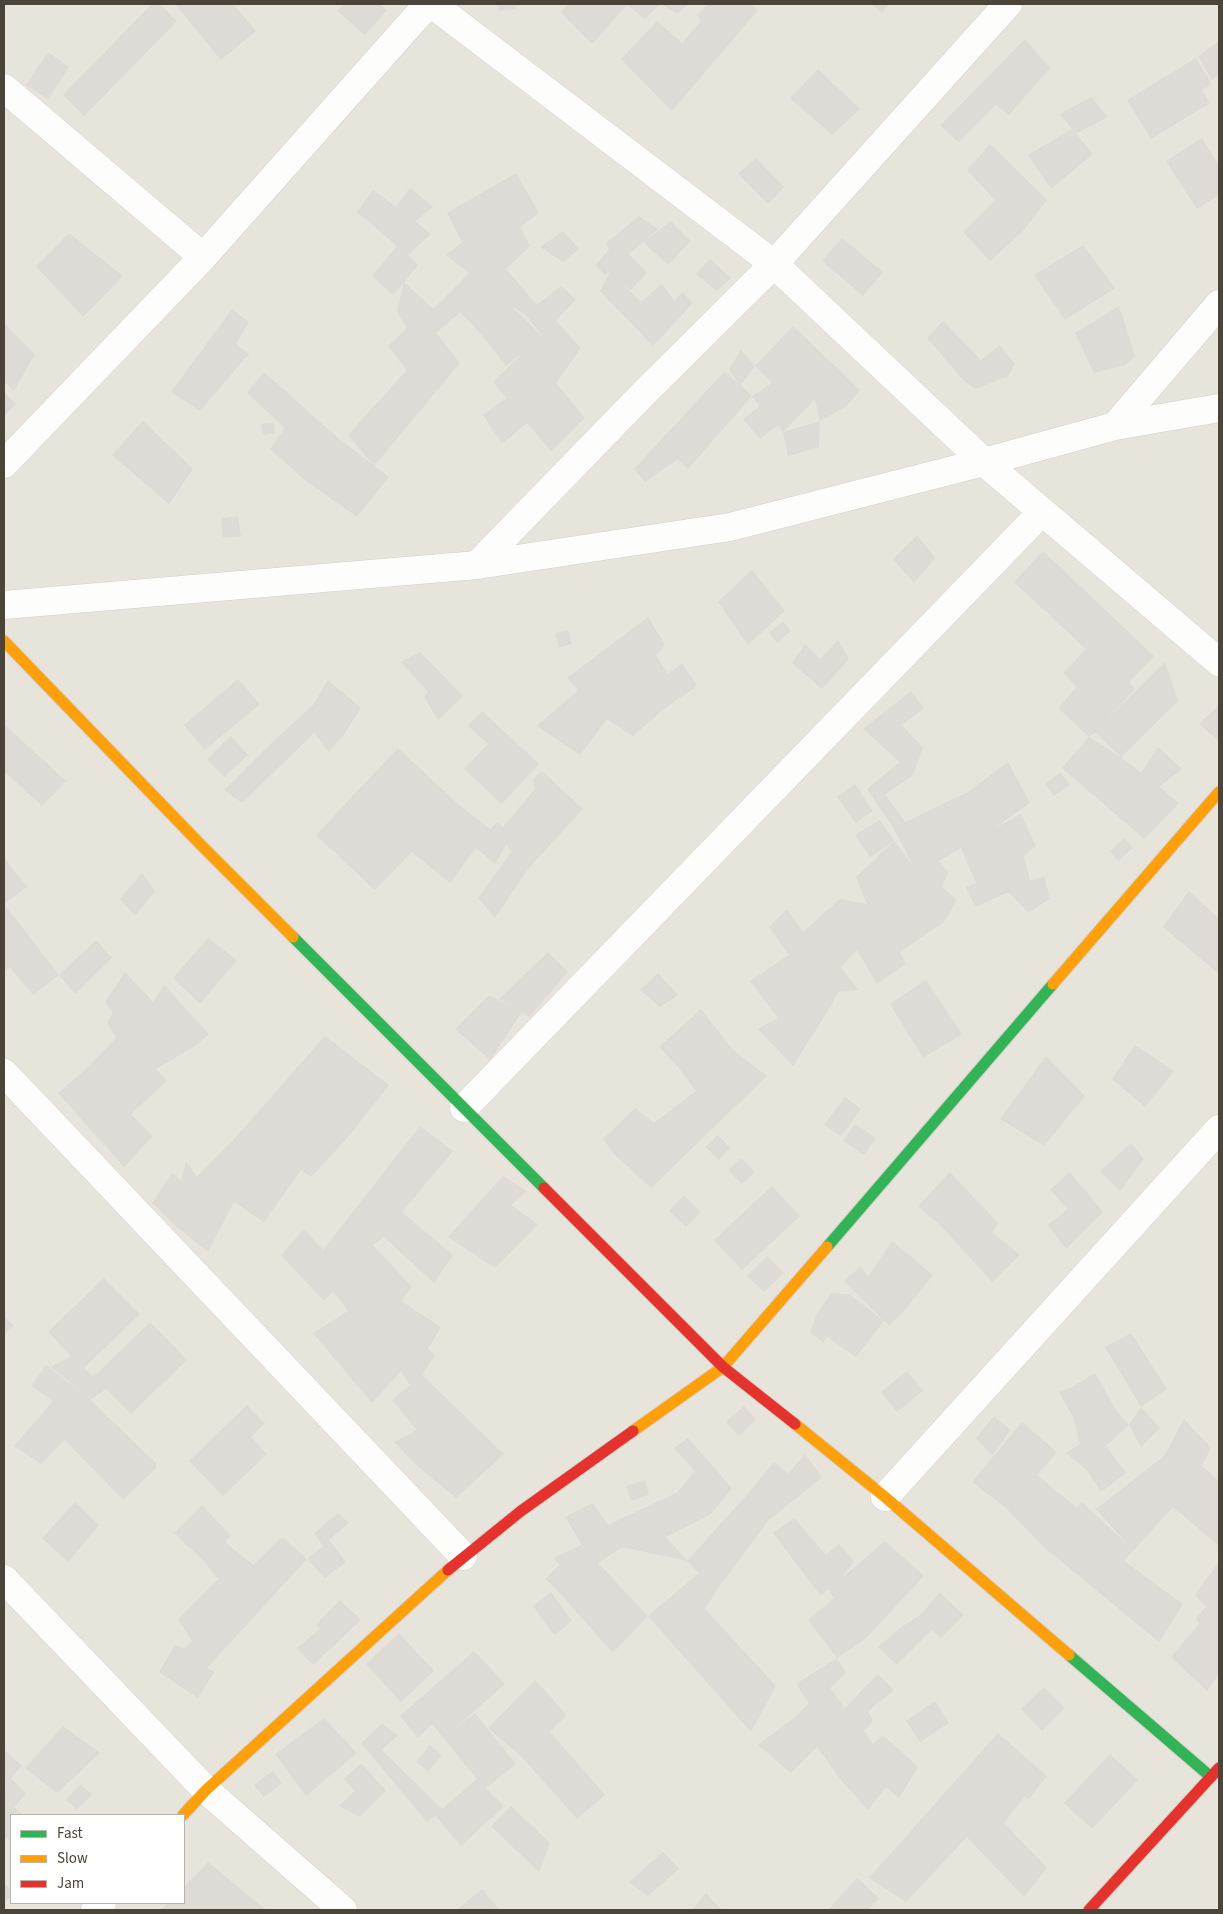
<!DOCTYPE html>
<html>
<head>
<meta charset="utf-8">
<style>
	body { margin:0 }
	#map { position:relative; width:1223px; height:1914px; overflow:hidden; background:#f4f2ee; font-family:"Source Sans 3",sans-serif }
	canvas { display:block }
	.frame { position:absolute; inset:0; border:5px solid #4b4439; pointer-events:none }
	.legend { position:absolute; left:10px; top:1814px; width:175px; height:90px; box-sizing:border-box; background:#fff; border:1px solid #b7b4b0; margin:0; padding:6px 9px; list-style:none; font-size:15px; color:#4b4439 }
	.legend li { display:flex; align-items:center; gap:10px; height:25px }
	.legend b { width:25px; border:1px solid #b7b4b0 }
</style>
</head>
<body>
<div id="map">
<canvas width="1223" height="1914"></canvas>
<div class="frame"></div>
<ul class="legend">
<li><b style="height:6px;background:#30b455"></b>Fast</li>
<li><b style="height:6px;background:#ff9f0a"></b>Slow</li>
<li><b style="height:6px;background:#e5322d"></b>Jam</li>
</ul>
</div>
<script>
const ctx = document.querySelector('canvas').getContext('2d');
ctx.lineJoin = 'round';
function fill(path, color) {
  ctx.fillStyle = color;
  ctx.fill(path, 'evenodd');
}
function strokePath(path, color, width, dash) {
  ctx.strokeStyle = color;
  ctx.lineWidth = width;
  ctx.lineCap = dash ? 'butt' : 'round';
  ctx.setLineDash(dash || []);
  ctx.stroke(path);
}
fill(new Path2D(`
	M4 4H1219V1910H4ZM11 1815H184V1903H11Z`), '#e7e4dc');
fill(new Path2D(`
	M152 4H159L177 21 84 116 63 95Z
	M175 4H233L256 31 221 60Z
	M344 4H379L387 10 365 35 337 11Z
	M498 4H516L517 9 499 11Z
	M568 4H660L645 19 627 5 592 44 561 12Z
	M661 4H688L677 14Z
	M708 4H750L758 10 672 111 621 59 657 21 682 43 701 21 697 15Z
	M872 4H889L882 13Z
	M1025 39 1050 68 1009 115 996 105 959 142 940 126Z
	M1219 41V75L1212 80 1198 56Z
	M48 52 69 67 48 99 26 85Z
	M1196 58 1212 84 1202 90 1210 103 1151 139 1127 100Z
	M818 69 860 109 832 135 790 98Z
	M1091 97 1108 117 1076 134 1093 154 1051 189 1028 155 1072 129 1060 114Z
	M1202 138 1219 165V195L1197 209 1166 161Z
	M990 144 1047 200 1023 231 990 261 963 232 995 200 967 170Z
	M756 158 784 187 768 204 738 174Z
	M516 173 539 213 520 227 530 246 506 269 537 305 561 286 576 299 556 321 581 348 556 383 585 418 551 451 527 423 502 444 483 415 506 398 493 382 523 353 506 366 481 334 460 312 436 333 460 363 374 466 348 435 407 370 388 346 407 328 397 312 404 282 433 309 469 273 446 255 462 242 447 213ZM511 306 526 315 542 336Z
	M410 188 433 207 415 221 431 234 408 255 418 265 393 295 372 276 397 246 357 212 373 190 396 207Z
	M639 216 658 229 645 241 671 221 691 241 668 265 643 242 629 254 647 273 631 290 621 282 641 302 662 284 674 301 682 292 693 303 653 346 600 291 610 271 605 275 595 265 609 250 606 243Z
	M563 231 579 249 563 262 540 247Z
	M69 233 123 276 83 317 36 266Z
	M842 238 883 272 863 296 822 261Z
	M1083 245 1115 288 1065 320 1034 275Z
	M710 259 731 278 717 291 696 274Z
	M1119 306 1135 356 1125 365 1094 373 1075 333Z
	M232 309 249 322 236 344 249 354 200 411 171 392Z
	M943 321 981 360 1000 345 1015 364 1008 376 976 389 964 381 927 338Z
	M4 323 35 354 14 391 4 381Z
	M793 326 860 390 846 407 820 421 815 399 783 432 778 425 760 439 743 419 760 406 752 396 772 383 755 366Z
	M741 350 755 366 740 386 729 369Z
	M725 371 752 396 688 469 678 459 645 482 634 469Z
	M264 372 338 438 389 477 357 517 305 480 270 449 285 428 247 393Z
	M4 392 16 404 4 416Z
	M143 421 193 469 169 504 112 455Z
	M820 421 819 447 788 456 783 432Z
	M274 423 275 433 263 435 261 424Z
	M238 516 241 536 223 538 221 518Z
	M917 535 935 558 914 583 893 559Z
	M1043 551 1154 656 1129 682 1135 689 1108 718 1165 662 1178 701 1121 757 1095 732 1089 737 1058 708 1077 687 1063 673 1086 649 1014 582Z
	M752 570 785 611 748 645 718 602Z
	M648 617 665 645 656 655 668 674 682 663 697 686 664 709 633 736 607 719 580 755 537 726 578 690 567 678Z
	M783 621 791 631 777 643 769 633Z
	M568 630 572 644 559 647 555 633Z
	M838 640 849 659 822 689 792 663 805 644 820 659Z
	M420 652 463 696 438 720 424 697 428 692 401 662Z
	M238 679 260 704 205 750 184 725Z
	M328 680 361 708 343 736 329 752 314 733 242 803 224 790 266 748 313 705Z
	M911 691 924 708 902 725 923 748 912 776 885 794 905 822 968 792 1008 762 1030 803 993 829 1021 814 1036 846 1024 856 1030 881 1044 876 1050 899 1028 913 1009 892 975 907 966 887 976 883 961 848 939 861 948 872 942 887 957 900 944 922 900 952 906 964 877 984 857 950 841 967 858 990 838 992 829 1009 793 1066 758 1029 778 1018 750 981 789 955 769 927 787 909 803 932 840 899 867 904 856 877 894 841 913 865 893 827 867 789 900 762 863 729Z
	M1219 705V741L1199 724Z
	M482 711 539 764 502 804 464 769 488 744 468 726Z
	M4 724 66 781 42 806 4 771Z
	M231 736 248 755 224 777 207 759Z
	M1089 737 1121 757 1141 773 1158 747 1182 769 1159 787 1179 803 1144 839 1062 768Z
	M398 748 457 803 490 829 498 822 503 827 535 789 533 779 542 771 583 809 528 869 495 918 478 898 512 851 506 845 495 864 476 848 450 883 412 852 375 890 316 835Z
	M1060 772 1070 785 1054 796 1045 784Z
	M855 784 873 811 856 823 837 797Z
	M880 820 894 841 870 857 855 835Z
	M1124 838 1133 848 1118 861 1110 851Z
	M4 858 27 887 4 904 59 975 33 995 10 967 4 972Z
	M142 873 155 891 135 916 120 899Z
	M1189 891 1219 919V974L1163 927Z
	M208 938 237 960 200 1004 173 978Z
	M96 940 112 958 75 994 59 975Z
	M548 952 568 972 529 1017 522 1012 490 1060 455 1029 489 995 514 1008 499 999Z
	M125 972 153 1002 164 985 209 1034 195 1046 156 1069 167 1081 131 1114 153 1136 124 1167 58 1093 85 1070 116 1038 107 1022 113 1013 105 1002Z
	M658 973 678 995 660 1007 640 990Z
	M926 980 962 1034 923 1058 890 1004Z
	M701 1009 733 1050 767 1076 651 1188 614 1154 603 1139 635 1108 654 1123 696 1091 678 1067 659 1047Z
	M325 1036 389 1085 349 1136 311 1177 301 1170 264 1222 234 1202 208 1252 177 1227 152 1203 172 1173 181 1180 186 1161 197 1177 235 1138Z
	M1135 1045 1174 1071 1145 1107 1112 1079Z
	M1046 1056 1085 1096 1044 1146 1000 1119Z
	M845 1097 861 1109 841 1136 824 1125Z
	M855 1124 876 1138 864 1155 843 1141Z
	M420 1126 453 1151 402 1212 453 1255 434 1283 384 1237 373 1245 412 1287 401 1301 441 1327 428 1349 435 1355 422 1375 504 1454 456 1498 416 1465 394 1442 417 1430 392 1400 410 1385 401 1371 372 1403 313 1333 348 1311 333 1291 324 1301 281 1255 304 1229 323 1250Z
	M718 1135 730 1148 719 1160 705 1147Z
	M1131 1143 1144 1159 1120 1191 1100 1171Z
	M741 1158 755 1172 742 1184 728 1170Z
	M950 1172 998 1223 992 1232 1020 1255 992 1282 942 1227 918 1206Z
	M1070 1172 1103 1212 1066 1249 1048 1225 1068 1209 1050 1190Z
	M503 1176 527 1191 511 1205 538 1224 495 1268 448 1237Z
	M772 1186 800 1216 742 1270 714 1240Z
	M684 1195 701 1212 686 1227 669 1211Z
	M892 1241 933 1275 903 1312 889 1326 844 1281 861 1266 868 1277Z
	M767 1256 784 1273 764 1292 747 1276Z
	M104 1278 140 1314 84 1368 93 1377 150 1322 187 1360 131 1414 106 1389 90 1400 156 1463V1468L123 1500 65 1440 41 1464 14 1446 53 1401 31 1386 46 1365 86 1396 51 1367 71 1356 48 1332Z
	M831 1293 849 1294 884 1321 856 1357 827 1337 823 1343 810 1332 817 1314Z
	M4 1317 14 1326 4 1334Z
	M1131 1333 1167 1389 1141 1407 1105 1347Z
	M907 1371 923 1391 897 1412 881 1392Z
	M1095 1373 1116 1410 1129 1425 1106 1446 1126 1473 1101 1492 1086 1469 1066 1453 1080 1444 1074 1419 1059 1392 1070 1388Z
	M247 1405 265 1423 251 1437 267 1454 223 1496 189 1461Z
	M744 1406 756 1419 739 1436 726 1422Z
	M1141 1407 1160 1428 1141 1447 1129 1425Z
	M994 1416 1010 1430 992 1456 976 1438Z
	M1184 1419 1211 1448 1202 1466 1219 1481V1546L1173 1507 1124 1561 1183 1604 1159 1642 1045 1548 1006 1508 972 1482 1022 1422 1057 1452 1037 1475 1077 1508 1082 1502 1129 1546 1096 1509 1164 1456Z
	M688 1438 732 1488 711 1514 666 1537 687 1561 622 1547 598 1563 648 1616 613 1653 558 1591 545 1579 560 1565 553 1558 582 1545 565 1517 593 1503 608 1525 678 1492 695 1471 674 1448Z
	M805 1454 822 1477 768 1521 716 1591 705 1609 776 1686 751 1732 648 1616 699 1573 687 1561 745 1497 774 1462 788 1474Z
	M645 1480 649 1495 631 1501 626 1486Z
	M75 1502 99 1525 68 1562 42 1538Z
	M202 1505 231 1536 225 1542 253 1565 282 1537 307 1559 207 1668 214 1672 198 1698 159 1672 175 1645 184 1649 192 1641 178 1619 218 1579 205 1562 174 1533Z
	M338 1513 349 1523 329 1540 346 1562 325 1578 307 1559 323 1546 314 1533Z
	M794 1518 826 1555 839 1544 854 1561 842 1578 885 1541 924 1576 865 1639 837 1658 808 1620 834 1598 828 1589 821 1596 773 1533Z
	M1217 1564 1219 1566V1674L1207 1691 1171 1657 1199 1624 1196 1618 1206 1607 1195 1595Z
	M551 1592 572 1621 554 1635 533 1606Z
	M940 1593 964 1615 941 1638 932 1630 897 1665 878 1647 900 1628 919 1616Z
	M340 1600 361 1620 313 1665 297 1648 320 1629 316 1625Z
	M399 1633 434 1671 401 1702 366 1664Z
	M474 1651 505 1684 452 1731 475 1713 516 1764 486 1788 504 1806 461 1846 435 1815 427 1822 361 1743 382 1724 398 1735 382 1750 442 1809 477 1779 432 1724 418 1738 400 1716Z
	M837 1658 846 1673 830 1688 845 1708 878 1674 894 1690 868 1711 873 1721 864 1731 873 1744 883 1735 918 1767 899 1798 886 1787 868 1810 841 1780 817 1747 791 1773 758 1745 795 1717 809 1703 796 1684Z
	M535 1680 567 1715 550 1732 605 1795 577 1819 522 1757 488 1728Z
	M1044 1687 1065 1708 1042 1731 1021 1709Z
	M935 1701 949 1723 920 1742 906 1721Z
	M324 1718 357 1753 306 1796 275 1754Z
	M63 1726 100 1753 57 1793 25 1768Z
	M998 1733 1047 1776 1029 1799 1025 1796 1004 1823 1047 1868 1024 1897 967 1837 906 1902 869 1878Z
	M430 1745 442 1755 428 1771 416 1762Z
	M4 1750 22 1766 11 1778 26 1794 14 1807 23 1815H11V1842L6 1837 4 1840V1788L10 1780 4 1786Z
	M1110 1754 1138 1780 1092 1829 1064 1803Z
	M361 1763 386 1791 360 1817 339 1806 355 1791 344 1779Z
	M273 1771 282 1783 264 1797 254 1785Z
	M80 1784 92 1794 77 1810 66 1800Z
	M511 1806 550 1843 539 1872 491 1826Z
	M663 1852 679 1869 648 1896 629 1882Z
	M208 1862 266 1910H161L168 1903H184V1887Z
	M857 1878 879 1898 868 1910H828Z
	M4 1883 11 1890V1895L4 1904Z
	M482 1889 500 1910H457Z
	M706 1893 721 1910H692Z`), '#dedbd6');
const street = new Path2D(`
	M432 4 774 264 984 462 1219 662
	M4 88 203 257
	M1115 426 1219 304
	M4 464 203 257 428 4
	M477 565 643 394 774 264 1008 4
	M4 605 477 565 730 527 984 462 1115 426 1219 408
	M4 1073 463 1556
	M464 1108 1042 512
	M885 1497 1219 1129
	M4 1579 206 1790 343 1910
	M95 1910 102 1903`);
const fast = new Path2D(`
	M293 937 544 1188
	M827 1247 1053 984
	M1069 1655 1211 1777`);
const slow = new Path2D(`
	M4 641 201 845 293 937
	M1053 984 1219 792
	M795 1424 885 1497 1069 1655
	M633 1431 723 1367 827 1247
	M183 1815 206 1790 448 1570`);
const jam = new Path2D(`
	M544 1188 723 1367 795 1424
	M448 1570 521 1511 633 1431
	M1089 1910 1219 1768`);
strokePath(street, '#d2d0cb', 29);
strokePath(fast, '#d3cfc5', 13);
strokePath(slow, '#d3cfc5', 13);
strokePath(jam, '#d3cfc5', 13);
strokePath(street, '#fdfdfc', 28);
strokePath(fast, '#30b455', 11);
strokePath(slow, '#ff9f0a', 11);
strokePath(jam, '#e5322d', 11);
</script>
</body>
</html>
